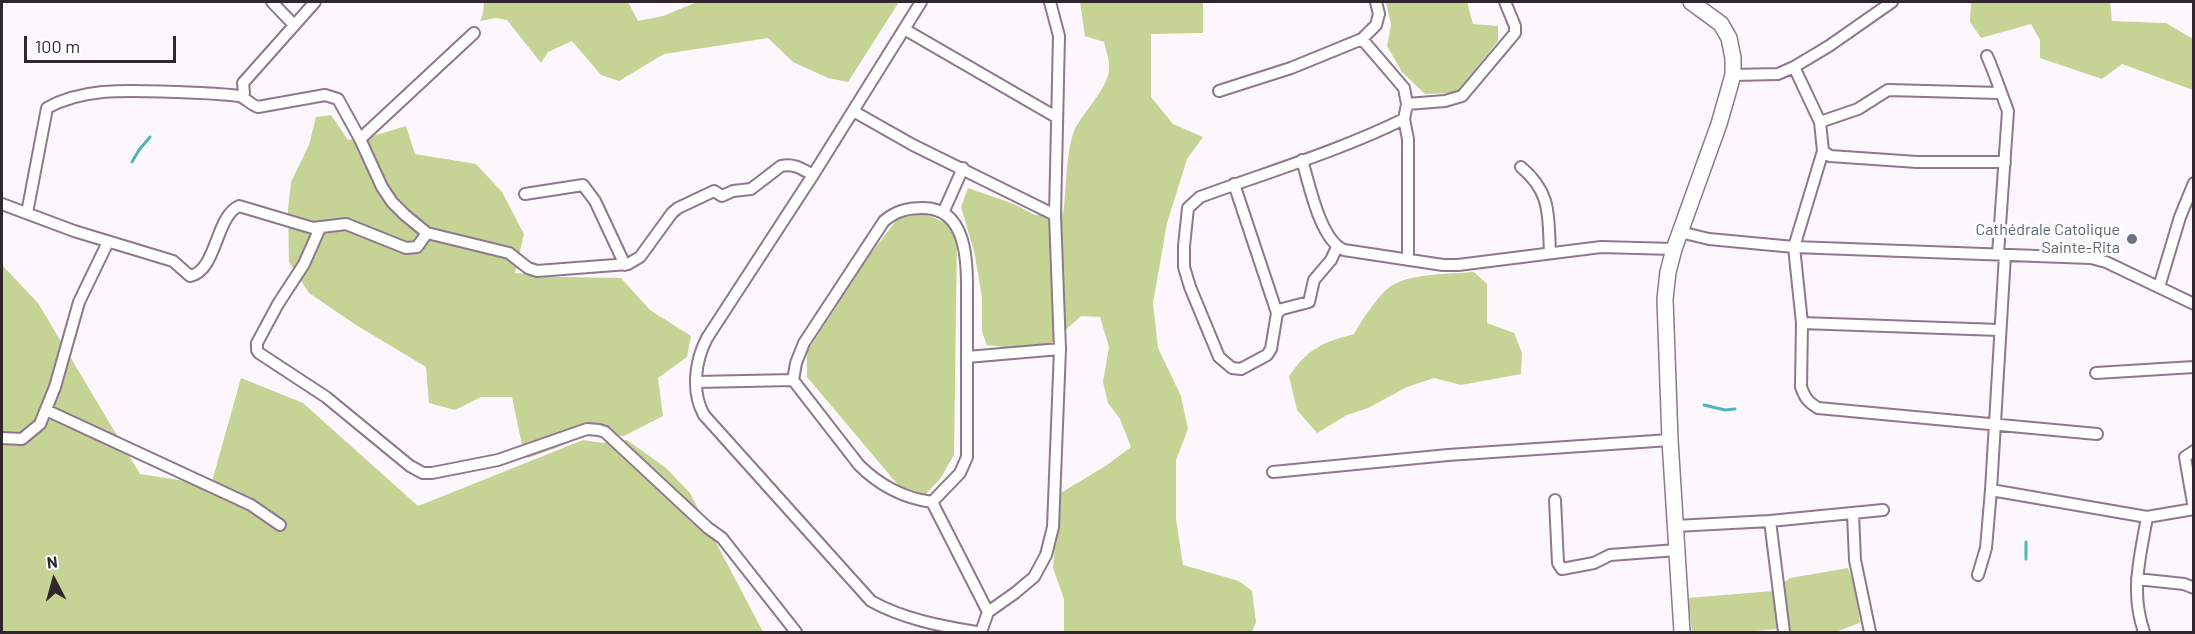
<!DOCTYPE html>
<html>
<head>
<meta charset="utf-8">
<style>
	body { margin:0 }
	#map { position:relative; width:2195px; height:634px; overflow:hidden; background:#fcf7fc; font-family:Barlow,sans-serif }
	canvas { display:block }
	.frame { position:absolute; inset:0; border:3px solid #2f262e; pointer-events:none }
	.north { position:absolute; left:24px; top:550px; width:60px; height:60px; -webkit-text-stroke:4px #fff; paint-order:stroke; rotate:354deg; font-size:16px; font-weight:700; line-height:24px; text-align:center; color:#2f262e }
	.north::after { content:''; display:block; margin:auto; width:21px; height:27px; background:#2f262e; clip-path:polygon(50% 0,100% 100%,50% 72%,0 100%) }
	.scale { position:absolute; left:24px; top:36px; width:152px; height:27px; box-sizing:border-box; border:3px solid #2f262e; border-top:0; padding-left:8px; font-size:18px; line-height:21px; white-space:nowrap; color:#2f262e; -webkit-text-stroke:4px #fff; paint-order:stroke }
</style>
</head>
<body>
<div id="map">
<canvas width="2195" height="634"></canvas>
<div class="frame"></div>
<div class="north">N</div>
<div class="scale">100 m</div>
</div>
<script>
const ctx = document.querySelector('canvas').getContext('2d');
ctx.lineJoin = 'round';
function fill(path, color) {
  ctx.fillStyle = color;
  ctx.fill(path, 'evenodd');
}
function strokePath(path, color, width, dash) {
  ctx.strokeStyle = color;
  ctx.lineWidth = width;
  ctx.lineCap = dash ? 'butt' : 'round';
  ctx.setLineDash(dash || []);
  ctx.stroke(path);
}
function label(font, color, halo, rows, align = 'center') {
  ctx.font = font + ' Barlow,sans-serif';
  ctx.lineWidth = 6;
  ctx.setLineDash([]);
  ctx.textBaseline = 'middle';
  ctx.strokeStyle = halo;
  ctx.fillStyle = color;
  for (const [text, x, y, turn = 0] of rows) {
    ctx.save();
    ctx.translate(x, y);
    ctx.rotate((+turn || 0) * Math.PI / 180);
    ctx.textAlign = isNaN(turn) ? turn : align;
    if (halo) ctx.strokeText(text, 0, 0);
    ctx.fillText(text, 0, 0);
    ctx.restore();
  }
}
fill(new Path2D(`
	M484 2H628L638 21 663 16 697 2H899L848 82 828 78 793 62 768 38 664 54 619 81 601 75 572 41 548 52 541 63 507 20 496 18 480 21 483 14Z
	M1080 2H1203V33L1151 34V97L1173 124 1203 137 1187 159 1167 223 1153 303 1158 348 1181 396 1188 429 1176 460V519L1183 565 1239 581 1252 591 1256 622 1252 632H1064V599L1053 568 1059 494 1107 465 1131 447 1120 419 1108 403 1103 382 1109 347 1100 317 1081 316 1051 343 1014 348 987 345 982 332V297L974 251 961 207 968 188 1014 204 1035 215 1063 213C1067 187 1065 160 1073 134 1079 116 1108 89 1109 70 1110 61 1106 50 1104 42L1085 36Z
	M1386 2H1467L1473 24 1498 26V41L1456 93 1425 94 1402 72 1387 46 1391 25Z
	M1971 2H2110L2112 21 2166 23 2193 39V90L2122 64 2102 79 2040 58V40L2031 24 1981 38 1970 22Z
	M331 115 348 140 376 135 406 126 415 154 476 164 502 192 524 234 515 273 561 277 621 278 650 310 691 336 687 357 658 378 663 416 624 436 586 435 556 448 528 458 522 445 512 397H481L455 410 429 403 426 367 356 325 309 293 289 262 288 209 291 182 309 145 316 117Z
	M923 213 946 223 957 239 954 455 940 479 926 494 899 486 807 377V352L868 257 899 217Z
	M2 265 38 303 140 474 211 485 241 378 303 403 418 506 583 440 603 443 627 440 666 468 690 493 763 632H2Z
	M1474 272 1487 284V323L1514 333 1522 353 1521 374 1461 385 1434 378 1407 387 1368 408 1347 415 1317 433 1297 410 1289 376C1309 348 1321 343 1354 334 1361 321 1379 294 1391 286 1411 273 1451 274 1474 272Z
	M1848 568 1855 586 1860 623 1835 632H1780L1777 629 1744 632H1692L1688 598 1773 591 1790 578Z`), '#c5d495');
strokePath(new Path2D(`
	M132 162 139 150 150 137
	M1704 405 1725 410 1735 409
	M2026 559V542`), '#53b3b7', 3);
const street = new Path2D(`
	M272 2 294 25
	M921 2 813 175 707 338C695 361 691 392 704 415L871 601C903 619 941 626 976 632
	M904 29 1056 117
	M1987 56C1995 74 2001 93 2008 111L1998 254
	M1794 67 1820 122 1823 151 1830 156 1917 162H2005
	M1733 75 1778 74 1794 67 1829 46 1892 2
	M1219 91 1291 68 1362 39 1376 25 1379 14 1376 2
	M242 96 244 93 243 83 315 2
	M1407 104 1445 101 1462 96 1515 33V26L1505 2
	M853 111 913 145 1055 215
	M1404 119 1408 139V260
	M1820 122 1858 109 1888 90 2000 93
	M360 139 474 33
	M1823 151 1794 247 1802 323 1801 387C1805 398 1808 402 1818 408L2097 434
	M1302 160C1309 183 1320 240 1344 250L1443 265H1458L1601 247 1674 249
	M1521 167C1552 193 1548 216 1550 253
	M1234 184 1277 313 1271 349 1267 355 1241 369 1232 368 1219 357 1190 287 1184 267V246L1188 208 1200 197C1268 172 1339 151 1404 119L1407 104 1404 88 1362 39
	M525 194 583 185 595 201 625 265
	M2 204 74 231 173 261 190 276C217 271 215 217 239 206L313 228 346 224 406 248 417 247 427 233
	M27 213 47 108C86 86 135 91 179 92 198 93 219 93 239 96 246 98 251 105 258 107L325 95 338 99 360 139 382 187 392 202 405 215 427 233 509 253 528 268 537 271 628 264 640 257 672 213 678 208 714 191 722 196 733 191 751 189 781 166C794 163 802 169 813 175
	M943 213 963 168
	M320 228 304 264 278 304 257 343V350L259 353 326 397 410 466 423 473H432L498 460 587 429 599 430 605 432 708 528 722 538 796 632
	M1680 232 1709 239 1794 247 2091 258 2106 262 2194 304
	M2005 255 1991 490 2147 517C2140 558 2130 592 2144 632
	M2159 287 2180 217 2194 183
	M1277 313 1282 309 1309 302 1314 280 1331 260 1337 247
	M1802 323 1999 330
	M967 357C967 339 967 320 967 301 967 268 970 208 923 208 907 208 896 211 884 221L804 343 796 363 793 380 859 465C880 486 903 498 932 502L960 473 967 457V357L1060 349
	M2096 373 2194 367
	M696 382 793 380
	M46 410 251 505 280 525
	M2 438 22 439 40 424 55 387 79 302 108 242
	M1273 472 1448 455 1670 440
	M1555 500 1558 563 1562 569 1594 563 1610 555 1677 550
	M932 502 988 612
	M1853 514 1855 560 1870 632
	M2147 517 2194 509 2185 457 2194 451
	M1770 521 1784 632
	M1675 526 1770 521 1883 510
	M1978 575 1986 548 1991 490
	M2137 579 2184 584 2194 588
	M981 632 988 612 1015 593 1034 577 1046 555 1053 527 1060 349 1055 215 1059 36 1050 2`);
const secondary = new Path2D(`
	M1682 632 1670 440 1665 299 1668 272 1674 249 1719 124 1733 75V58L1729 38 1721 24 1691 2`);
strokePath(street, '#8e788d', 14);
strokePath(secondary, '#8e788d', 18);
strokePath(street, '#fff', 10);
strokePath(secondary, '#fff', 15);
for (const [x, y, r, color] of [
	[2132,239,6,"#6b7280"]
]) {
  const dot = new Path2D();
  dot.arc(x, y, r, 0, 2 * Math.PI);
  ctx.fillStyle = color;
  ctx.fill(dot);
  strokePath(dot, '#fff', 2);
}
label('16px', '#5b616d', '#fff', [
	["Cathédrale Catolique",2120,230],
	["Sainte-Rita",2120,248]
], 'right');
</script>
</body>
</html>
